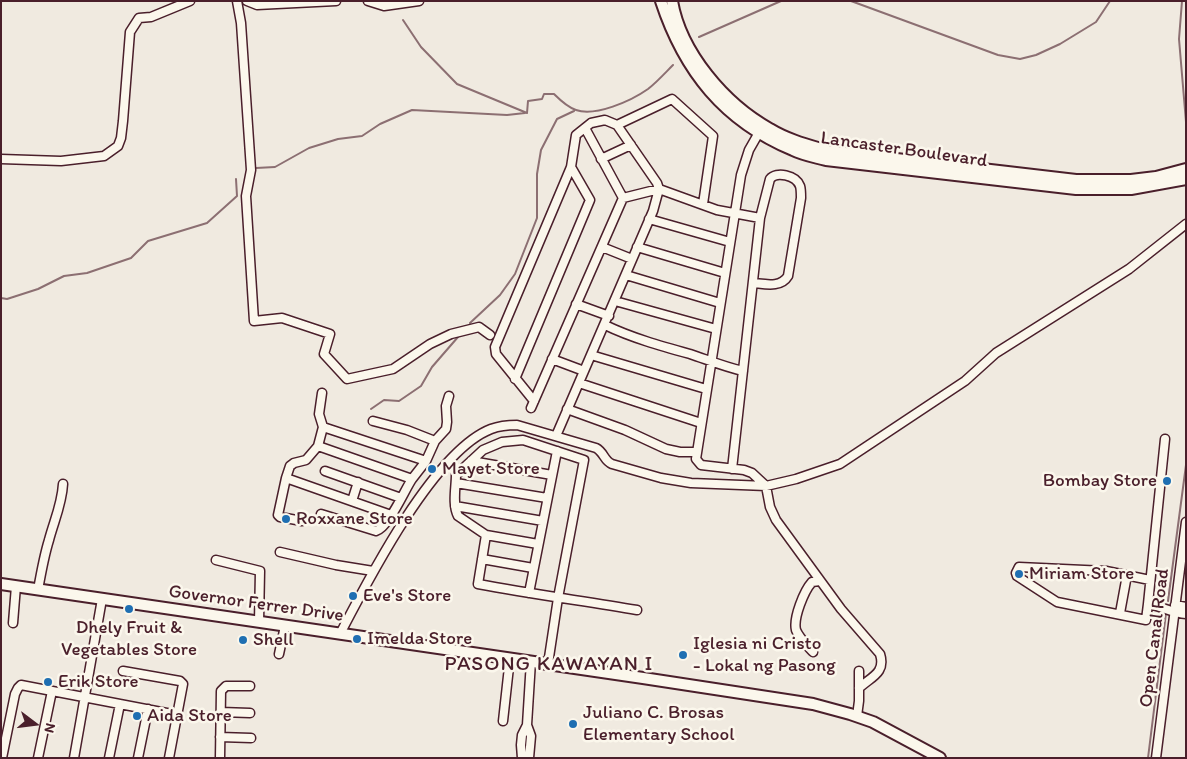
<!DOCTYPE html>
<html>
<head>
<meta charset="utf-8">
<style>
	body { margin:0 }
	#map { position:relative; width:1187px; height:759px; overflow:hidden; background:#f0eae0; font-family:Itim,sans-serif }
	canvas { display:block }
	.frame { position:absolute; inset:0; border:2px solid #4a1f2b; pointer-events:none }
	.north { position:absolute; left:10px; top:699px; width:50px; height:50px; -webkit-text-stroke:4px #fbf7ec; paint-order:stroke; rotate:105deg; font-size:14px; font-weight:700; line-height:20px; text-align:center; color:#4a1f2b }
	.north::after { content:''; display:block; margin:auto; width:18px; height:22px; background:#4a1f2b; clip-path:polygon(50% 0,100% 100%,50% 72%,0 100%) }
</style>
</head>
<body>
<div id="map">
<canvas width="1187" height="759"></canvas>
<div class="frame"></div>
<div class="north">N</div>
</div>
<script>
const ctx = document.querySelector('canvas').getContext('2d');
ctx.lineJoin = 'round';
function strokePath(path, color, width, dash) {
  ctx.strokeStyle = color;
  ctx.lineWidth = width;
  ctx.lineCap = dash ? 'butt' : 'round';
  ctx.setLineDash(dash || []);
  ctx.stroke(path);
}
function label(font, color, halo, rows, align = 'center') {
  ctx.font = font + ' Itim,sans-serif';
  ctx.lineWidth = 5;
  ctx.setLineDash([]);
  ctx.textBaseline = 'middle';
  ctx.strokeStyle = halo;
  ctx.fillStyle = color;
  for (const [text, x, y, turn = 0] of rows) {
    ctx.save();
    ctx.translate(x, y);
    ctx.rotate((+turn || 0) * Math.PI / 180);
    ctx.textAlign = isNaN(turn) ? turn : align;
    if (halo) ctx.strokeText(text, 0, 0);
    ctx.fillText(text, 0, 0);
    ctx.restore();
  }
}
strokePath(new Path2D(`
	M851 1 998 55 1020 59 1036 55 1060 44 1096 22 1110 1
	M1182 1 1179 39 1186 122
	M403 20 421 47 457 84 527 113 528 101 542 99 544 94H554C560 100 567 107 576 110 595 117 631 101 648 89 657 82 665 73 673 65
	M699 37 781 1
	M256 168 275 167 309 148 338 139 362 136 380 124 412 110 507 115 525 113
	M1 298 7 299 38 289 64 276 87 273 131 258 148 241 207 223 237 196 236 179
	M470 323 500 295 515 274 537 218V174L541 150 557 119 574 111
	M371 409 384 400 399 401 421 386 432 367 458 337
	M1168 601 1186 465
	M1148 758 1166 613`), '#8c6f72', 2);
const minor = new Path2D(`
	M237 1 241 23 251 170 246 196 254 321 282 318 330 334 324 354 347 379 393 369 430 344 451 334 479 327 490 335
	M247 1 257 5 336 1
	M368 1 384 6 419 1
	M617 125 672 99 713 136 703 204
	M761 129 749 150 741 175 696 459 701 465 744 470 752 473 766 486 770 507 776 520 841 609 880 654C886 673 871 677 859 688
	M1 159 61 161 104 156 118 146 121 138 123 121 130 32 139 18 151 17 190 1
	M601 159 631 145
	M623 198 659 189 717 210 760 218
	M649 219 730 242
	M602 247 632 259
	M637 247 725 273
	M626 275 720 303
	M615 301 716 329
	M576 304 609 316
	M605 325C632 338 661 346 690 354 708 360 725 367 743 371
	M591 355 706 389
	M552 359 584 371
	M515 379 590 200 571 167
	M579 383 701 423
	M322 393 319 414 323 427 318 446 306 460 294 463 290 466 286 478 391 515 402 524
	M534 401 496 354 495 347 571 167 576 135 591 123 605 120 617 125 657 183 659 189 653 211 556 436
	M531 408 623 198 585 128
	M567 409 625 430 666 449 680 452H696
	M373 421 407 430 435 441
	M323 427 426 461 435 441 446 429 447 422 446 406 449 396
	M318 446 412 479C404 491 389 527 376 531L321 514
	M471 461 552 475
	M732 469 760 218 770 179C776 171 796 175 800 186 801 189 801 195 801 198L788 276C781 288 765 284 753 283
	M325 471 401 498
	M286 478 278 515 280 517 302 521
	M412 479 426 461
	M456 483 547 498
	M352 501 358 482
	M455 506 543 521
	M486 535 538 544
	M280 552 336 565 373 571
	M482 559 533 568
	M216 560 260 571 259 622
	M1150 580 1106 571 1019 567 1016 573 1017 576 1057 602 1146 620 1148 604 1165 439
	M38 590C41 573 44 556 49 540 54 521 62 504 63 484
	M529 593 557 451
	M1148 604C1161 606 1172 613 1186 614
	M1175 605 1186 607
	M1120 613 1127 575
	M13 623 16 586
	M340 634C368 580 434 451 491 429 499 426 508 425 517 425L596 448C604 452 604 461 612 464L661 478 691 483 766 486 796 479 840 464 965 381 996 353 1129 269 1186 224
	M813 652C807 645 799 638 796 630 793 618 804 591 812 582L820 581
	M279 654 285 626
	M548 664 558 598 584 460 523 440 502 442 483 450 456 475C456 487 452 505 458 516L486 535 478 584C531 594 584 601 637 610
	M123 671 180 681 183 684 169 758
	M221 712 250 713
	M857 716 859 701V671
	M503 721 510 658
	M527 725 531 736 529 758
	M220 737 251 738
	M2 758 15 694 18 688 21 685 177 715
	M38 758 52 691
	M74 758 102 599
	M109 758 120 704
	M138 758 148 709
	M220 758 221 691 226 686H250
	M522 758 521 745 522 735 527 725 531 661
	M1156 758 1186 522`);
const major = new Path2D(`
	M661 1C684 71 724 121 793 150 803 155 815 157 826 160L1076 189H1131L1186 179
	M672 1C681 53 725 104 770 129 788 140 808 145 828 151L1076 180H1131L1156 177 1186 169
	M1 584 643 678 813 704 850 714 873 722 940 758`);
strokePath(minor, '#4a1f2b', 11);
strokePath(major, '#4a1f2b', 14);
strokePath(minor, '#fbf7ec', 8);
strokePath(major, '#fbf7ec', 10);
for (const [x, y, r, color] of [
	[432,469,5,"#1f6fb2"],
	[1167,481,5,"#1f6fb2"],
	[286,519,5,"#1f6fb2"],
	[1019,574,5,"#1f6fb2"],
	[353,596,5,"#1f6fb2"],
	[129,609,5,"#1f6fb2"],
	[357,639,5,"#1f6fb2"],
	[243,640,5,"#1f6fb2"],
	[683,655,5,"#1f6fb2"],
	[48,682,5,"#1f6fb2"],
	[137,716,5,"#1f6fb2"],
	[573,724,5,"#1f6fb2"]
]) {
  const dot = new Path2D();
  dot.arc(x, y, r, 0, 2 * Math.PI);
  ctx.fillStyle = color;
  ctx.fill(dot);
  strokePath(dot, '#fbf7ec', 2);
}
label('19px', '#4a1f2b', '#fbf7ec', [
	["Lancaster Boulevard",904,150,8],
	["Governor Ferrer Drive",256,604,8],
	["Open Canal Road",1155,638,-83]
]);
label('19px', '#4a1f2b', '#fbf7ec', [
	["Mayet Store",442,469],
	["Bombay Store",1157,481,"right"],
	["Roxxane Store",296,519],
	["Miriam Store",1029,574],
	["Eve's Store",363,596],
	["Dhely Fruit &",129,628,"center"],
	["Vegetables Store",129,650,"center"],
	["Imelda Store",367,639],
	["Shell",253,640],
	["Iglesia ni Cristo",693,644],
	["- Lokal ng Pasong",693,666],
	["Erik Store",58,682],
	["Juliano C. Brosas",583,713],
	["Elementary School",583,735],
	["Aida Store",147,716]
], 'left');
ctx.letterSpacing = '1px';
label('21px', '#4a1f2b', '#fbf7ec', [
	["PASONG KAWAYAN I",549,665]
]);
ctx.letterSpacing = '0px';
</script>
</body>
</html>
